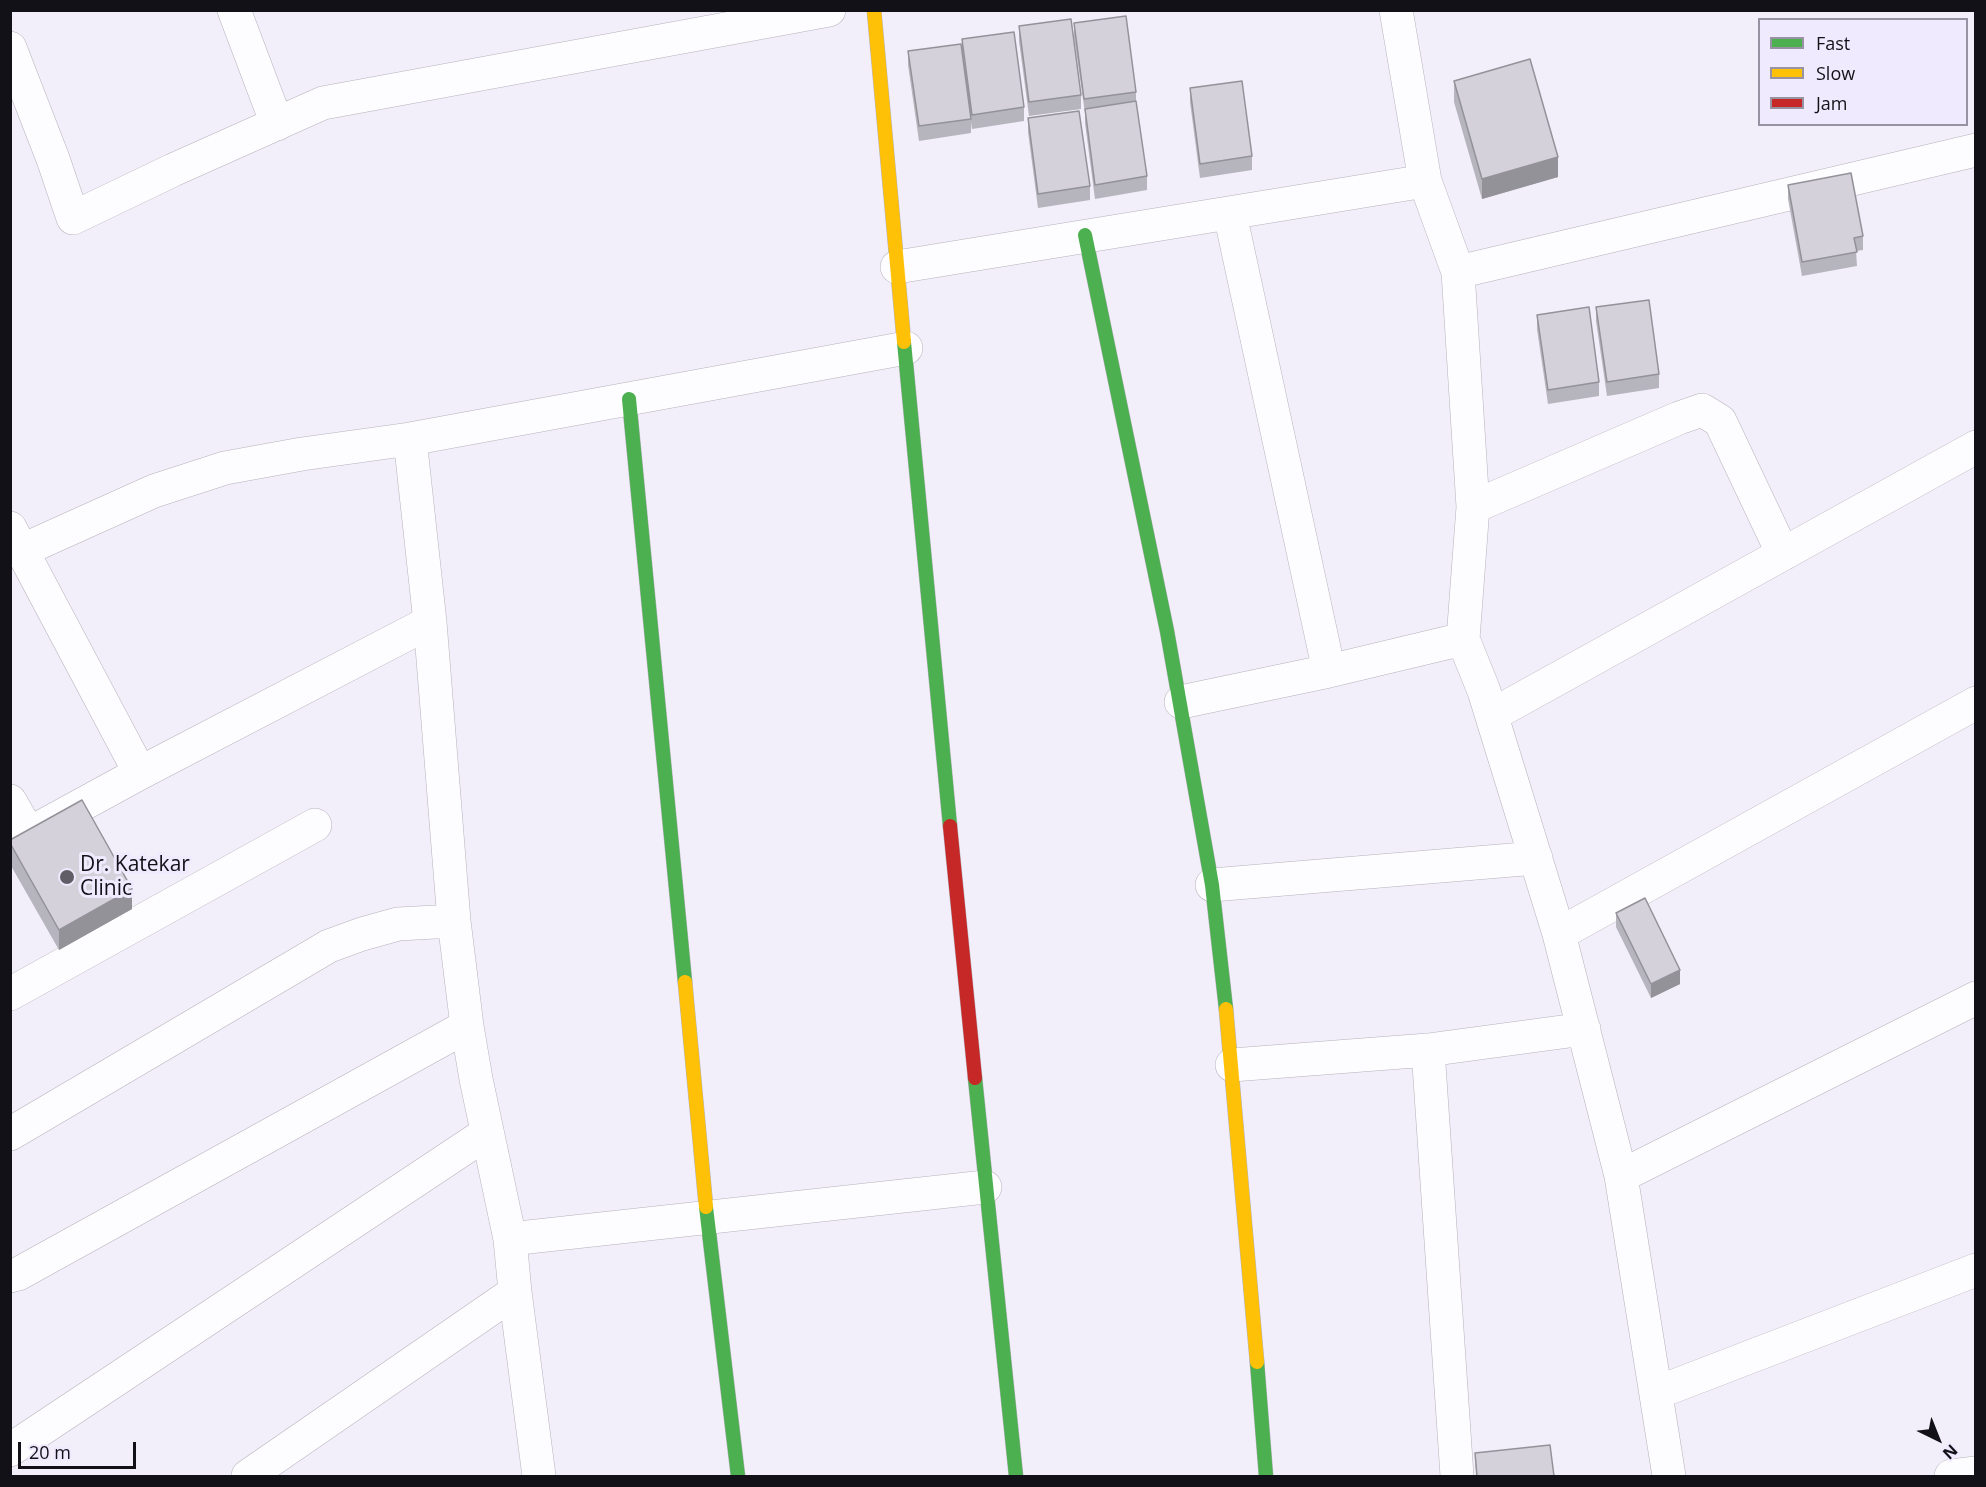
<!DOCTYPE html>
<html>
<head>
<meta charset="utf-8">
<style>
	body { margin:0 }
	#map { position:relative; width:1986px; height:1487px; overflow:hidden; background:#f2eefa; font-family:"Open Sans",sans-serif }
	canvas { display:block }
	.frame { position:absolute; inset:0; border:12px solid #131118; pointer-events:none }
	.legend { position:absolute; left:1758px; top:18px; width:210px; height:108px; box-sizing:border-box; background:#f0eafe; border:2px solid #9893a2; margin:0; padding:8px 10px; list-style:none; font-size:18px; color:#131118 }
	.legend li { display:flex; align-items:center; gap:12px; height:30px }
	.legend b { width:30px; border:2px solid #9893a2 }
	.north { position:absolute; left:1908px; top:1409px; width:60px; height:60px; -webkit-text-stroke:4px #f0eafe; paint-order:stroke; rotate:137deg; font-size:16px; font-weight:700; line-height:24px; text-align:center; color:#131118 }
	.north::after { content:''; display:block; margin:auto; width:21px; height:27px; background:#131118; clip-path:polygon(50% 0,100% 100%,50% 72%,0 100%) }
	.scale { position:absolute; left:18px; top:1442px; width:118px; height:27px; box-sizing:border-box; border:3px solid #131118; border-top:0; padding-left:8px; font-size:18px; line-height:21px; white-space:nowrap; color:#131118; -webkit-text-stroke:4px #f0eafe; paint-order:stroke }
</style>
</head>
<body>
<div id="map">
<canvas width="1986" height="1487"></canvas>
<div class="frame"></div>
<ul class="legend">
<li><b style="height:8px;background:#4caf50"></b>Fast</li>
<li><b style="height:8px;background:#ffc107"></b>Slow</li>
<li><b style="height:8px;background:#c62828"></b>Jam</li>
</ul>
<div class="north">N</div>
<div class="scale">20 m</div>
</div>
<script>
const ctx = document.querySelector('canvas').getContext('2d');
ctx.lineJoin = 'round';
function strokePath(path, color, width, dash) {
  ctx.strokeStyle = color;
  ctx.lineWidth = width;
  ctx.lineCap = dash ? 'butt' : 'round';
  ctx.setLineDash(dash || []);
  ctx.stroke(path);
}
function fill(path, color) {
  ctx.fillStyle = color;
  ctx.fill(path, 'evenodd');
}
function label(font, color, halo, rows, align = 'center') {
  ctx.font = font + ' "Open Sans",sans-serif';
  ctx.lineWidth = 6;
  ctx.setLineDash([]);
  ctx.textBaseline = 'middle';
  ctx.strokeStyle = halo;
  ctx.fillStyle = color;
  for (const [text, x, y, turn = 0] of rows) {
    ctx.save();
    ctx.translate(x, y);
    ctx.rotate((+turn || 0) * Math.PI / 180);
    ctx.textAlign = isNaN(turn) ? turn : align;
    if (halo) ctx.strokeText(text, 0, 0);
    ctx.fillText(text, 0, 0);
    ctx.restore();
  }
}
const street = new Path2D(`
	M234 10 277 124
	M1396 10 1425 181 1458 272
	M10 48 53 159 73 218 173 170 323 103 829 10
	M1230 214 1329 671
	M897 267 1425 181
	M410 439 430 622 454 921 467 1026 476 1079 510 1239 515 1292 539 1476
	M1473 507 1679 418 1702 410 1720 421 1783 554
	M10 528 140 773
	M23 550 154 491 225 468 302 454 410 439 906 348
	M1463 639 1473 507 1458 272 1976 150
	M1181 702 1329 671 1463 639 1484 691 1559 934
	M1492 715 1976 447
	M10 801 29 834
	M10 844 140 773 430 622
	M1212 885 1536 858
	M10 994 315 825
	M1428 1050 1457 1476
	M1232 1065 1428 1050 1584 1029
	M10 1134 329 946 362 934 398 924 454 921
	M1621 1176 1976 998
	M510 1239 985 1187
	M10 1276 18 1274 467 1026
	M1656 1393 1976 1270
	M10 1450 487 1133
	M248 1476 515 1292
	M1669 1476 1621 1176 1559 934 1976 703
	M1951 1476 1976 1473`);
const fast = new Path2D(`
	M1085 235 1167 631 1212 885 1226 1009
	M904 342 950 826
	M629 399 685 982
	M975 1078 1016 1476
	M706 1207 738 1476
	M1257 1362 1266 1476`);
const slow = new Path2D(`
	M874 10 904 342
	M685 982 706 1207
	M1226 1009 1257 1362`);
const jam = new Path2D(`
	M950 826 975 1078`);
strokePath(street, '#b6b3bb', 34);
strokePath(fast, '#b6b3bb', 15);
strokePath(slow, '#b6b3bb', 15);
strokePath(jam, '#b6b3bb', 15);
strokePath(street, '#fdfcfe', 33);
strokePath(fast, '#4caf50', 14);
strokePath(slow, '#ffc107', 14);
strokePath(jam, '#c62828', 14);
fill(new Path2D(`
	M1074 23 1136 92V102L1147 176V190L1095 199 1085 123V113L1074 37Z
	M1019 26 1081 95V109L1029 116 1019 41Z
	M962 39 1024 107V121L972 129 971 122V133L919 141 908 65V51L962 50Z
	M1454 81 1558 177 1482 199 1454 102Z
	M1190 88 1252 156V170L1200 178 1190 102Z
	M1028 118 1090 186V200L1038 208 1028 132Z
	M1788 185 1863 236V250L1856 251 1857 266 1802 276 1788 199Z
	M1596 307 1659 374V388L1607 396 1596 321Z
	M1537 315 1599 382V396L1548 404 1537 329Z
	M10 840 132 909 59 950 10 864Z
	M1616 913 1680 984 1651 998 1616 927Z
	M1475 1453 1554 1476H1476Z`), '#b6b4bc');
fill(new Path2D(`
	M1558 157V177L1482 199V179Z
	M132 889V909L59 950V930Z
	M1680 970V984L1651 998V984Z`), '#949299');
const building = new Path2D(`
	M1126 16 1136 92 1084 99 1074 23Z
	M1071 19 1081 95 1029 102 1019 26Z
	M1014 32 1024 107 972 115 962 39Z
	M961 44 971 119 919 126 908 51Z
	M1530 59 1558 157 1482 179 1454 81Z
	M1242 81 1252 156 1200 164 1190 88Z
	M1136 101 1147 176 1095 185 1085 109Z
	M1079 111 1090 186 1038 194 1028 118Z
	M1851 173 1863 236 1854 238 1857 252 1802 262 1788 185Z
	M1649 300 1659 374 1607 382 1596 307Z
	M1589 307 1599 382 1548 390 1537 315Z
	M82 800 132 889 59 930 10 843V840Z
	M1645 898 1680 970 1651 984 1616 913Z
	M1550 1445 1554 1476H1477L1475 1453Z`);
fill(building, '#d4d1db');
strokePath(building, '#949299', 1.5);
for (const [x, y, r, color] of [
	[67,877,8,"#615e67"]
]) {
  const dot = new Path2D();
  dot.arc(x, y, r, 0, 2 * Math.PI);
  ctx.fillStyle = color;
  ctx.fill(dot);
  strokePath(dot, '#f0eafe', 2);
}
label('21px', '#131118', '#f0eafe', [
	["Dr. Katekar",80,865],
	["Clinic",80,889]
], 'left');
</script>
</body>
</html>
